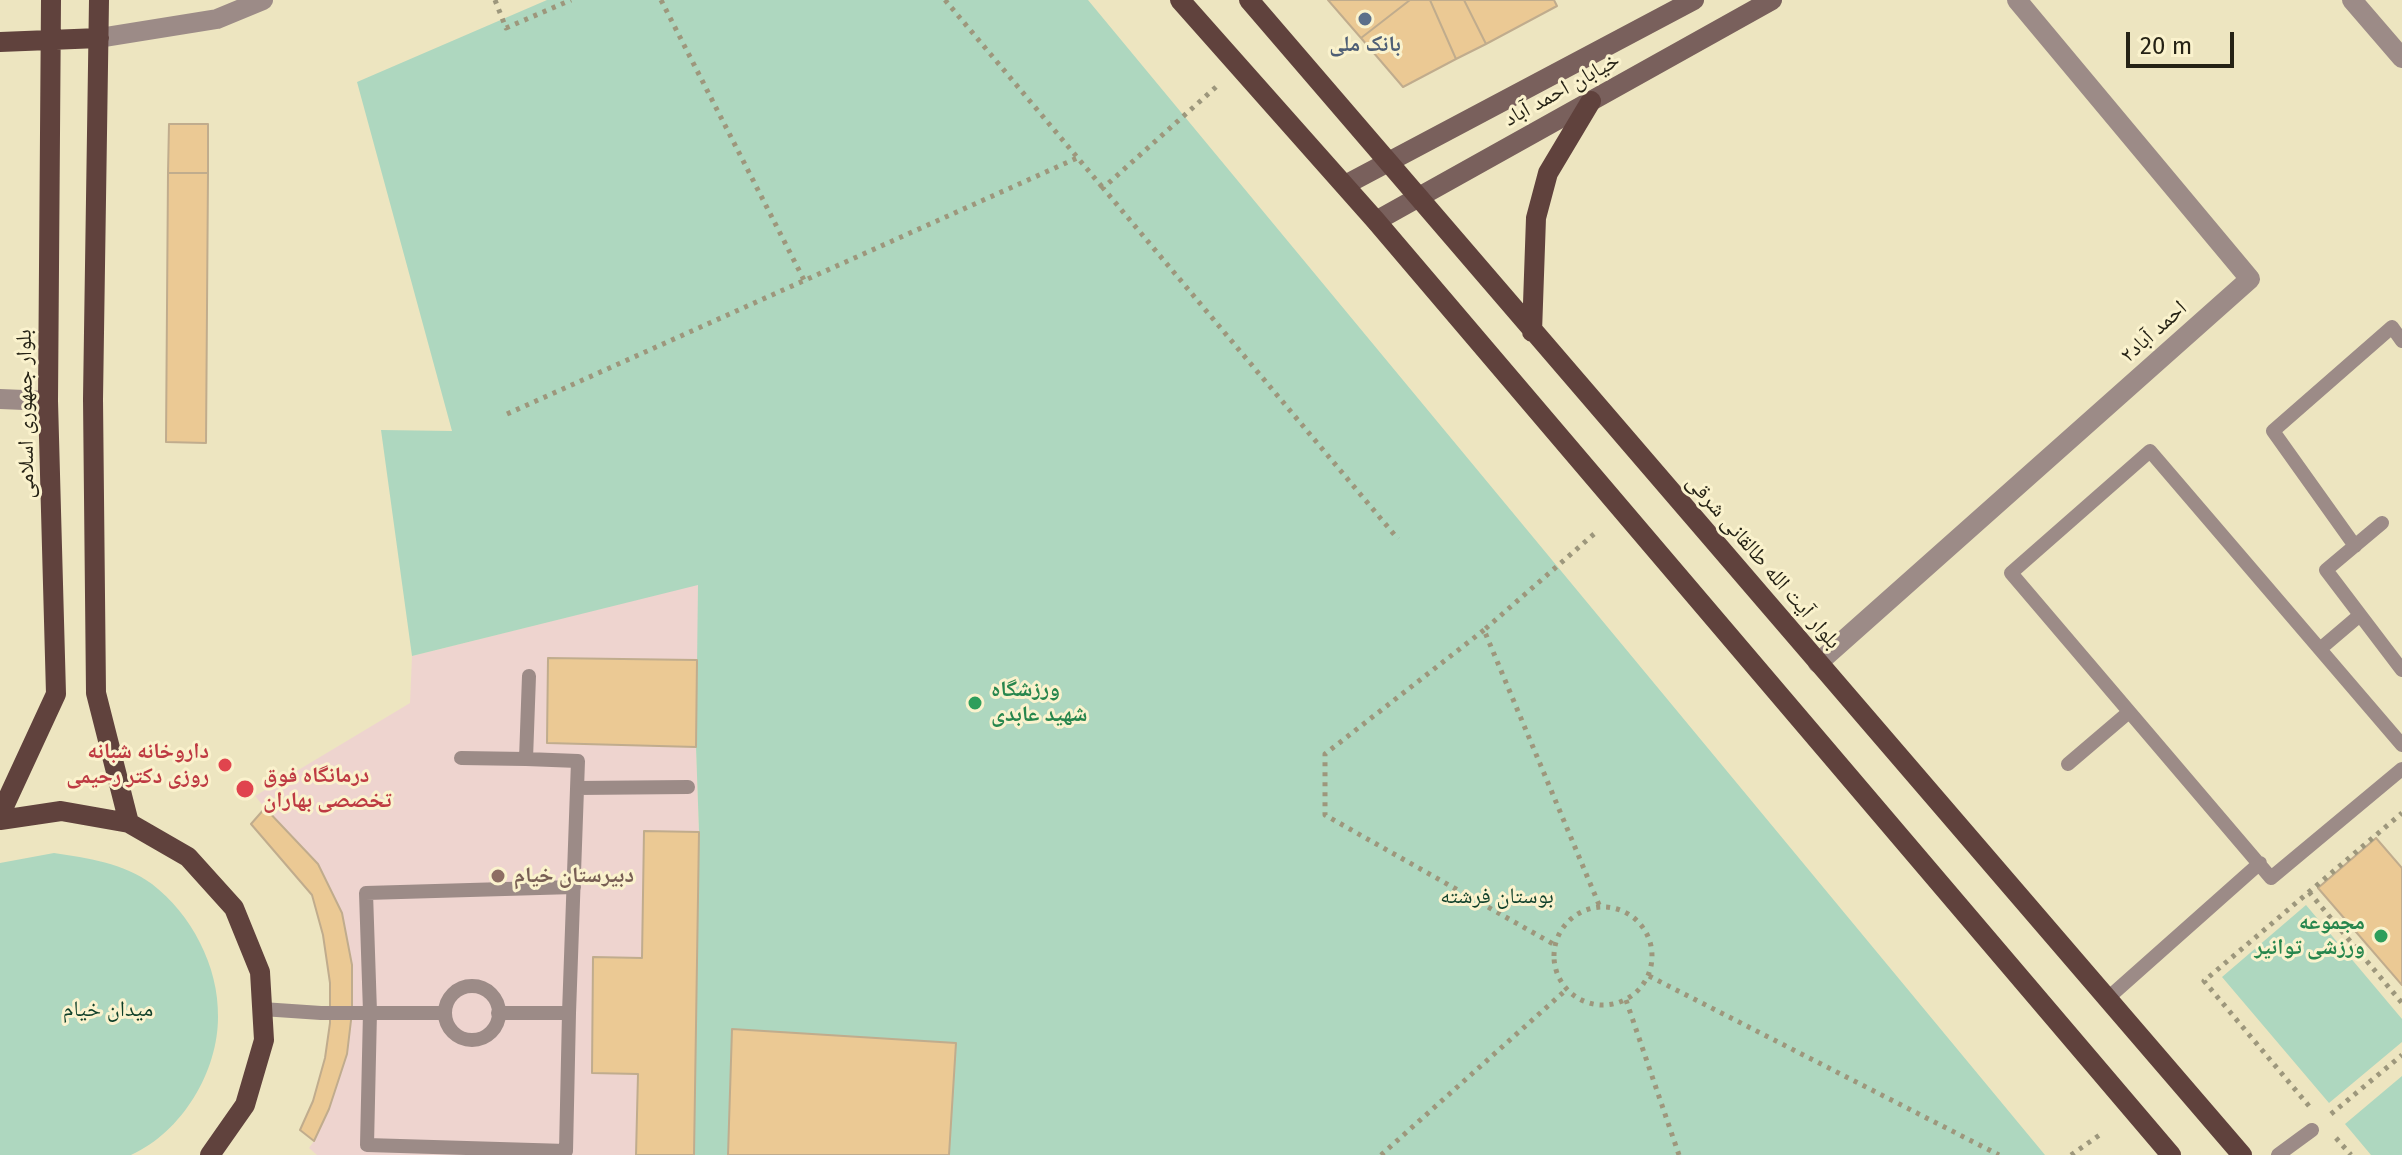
<!DOCTYPE html>
<html>
<head>
<meta charset="utf-8">
<style>
	body { margin:0 }
	#map { position:relative; width:2402px; height:1155px; overflow:hidden; background:#ede5c0; font-family:"Fira Sans",sans-serif }
	canvas { display:block }
	.scale { position:absolute; left:2126px; top:32px; width:108px; height:36px; box-sizing:border-box; border:4px solid #252215; border-top:0; padding-left:10px; font-size:24px; line-height:28px; white-space:nowrap; color:#252215; -webkit-text-stroke:6px #faf2cd; paint-order:stroke }
</style>
</head>
<body>
<div id="map">
<canvas width="2402" height="1155"></canvas>
<div class="scale">20 m</div>
</div>
<script>
const ctx = document.querySelector('canvas').getContext('2d');
ctx.lineJoin = 'round';
function fill(path, color) {
  ctx.fillStyle = color;
  ctx.fill(path, 'evenodd');
}
function strokePath(path, color, width, dash) {
  ctx.strokeStyle = color;
  ctx.lineWidth = width;
  ctx.lineCap = dash ? 'butt' : 'round';
  ctx.setLineDash(dash || []);
  ctx.stroke(path);
}
function label(font, color, halo, rows, align = 'center') {
  ctx.font = font + ' "Fira Sans","Noto Naskh Arabic",sans-serif';
  ctx.lineWidth = 6;
  ctx.setLineDash([]);
  ctx.textBaseline = 'middle';
  ctx.strokeStyle = halo;
  ctx.fillStyle = color;
  for (const [text, x, y, turn = 0] of rows) {
    ctx.save();
    ctx.translate(x, y);
    ctx.rotate((+turn || 0) * Math.PI / 180);
    ctx.textAlign = isNaN(turn) ? turn : align;
    if (halo) ctx.strokeText(text, 0, 0);
    ctx.fillText(text, 0, 0);
    ctx.restore();
  }
}
fill(new Path2D(`
	M699 584 696 747 699 832 694 1155H317L309 1148 314 1141 300 1130 313 1101 325 1058 330 1023V983L323 935 312 895 251 824 265 808 255 796 410 703 412 656Z`), '#eed4cf');
fill(new Path2D(`
	M547 0H1088L2045 1155H694L699 832 696 747 698 585 412 656 381 430 452 431 357 82Z
	M54 853C88 858 123 863 152 884 191 914 219 966 218 1017 218 1072 182 1132 131 1155H0V863Z
	M2306 905 2402 1019V1042L2329 1103 2222 977Z
	M2402 1076V1155H2371L2345 1124Z`), '#aed7bf');
const building = new Path2D(`
	M1328 0H1410L1361 38Z
	M1410 0H1430L1456 59 1403 87 1361 38Z
	M1430 0H1464L1486 44 1456 59Z
	M1464 0H1554L1557 6 1486 44Z
	M169 124H208V173H168Z
	M168 173H208L206 443 166 442Z
	M548 658 697 660 696 747 547 743Z
	M265 808 318 864 342 913 352 965V1012L347 1054 329 1109 314 1141 300 1130 313 1101 325 1058 330 1023V983L323 935 312 895 251 824Z
	M644 831 699 832 694 1155H636L638 1074 592 1073 593 957 642 958Z
	M2376 838 2402 868V985L2318 888Z
	M732 1029 956 1043 949 1155H728Z`);
fill(building, '#ebc994');
strokePath(building, '#c0ac8d', 2);
strokePath(new Path2D(`
	M495 0 506 28 571 0
	M661 0 804 280
	M945 0 1103 188
	M1216 87 1103 188 1398 539
	M507 414 1077 158
	M1594 534 1484 630 1600 907
	M1484 630 1325 754V815L1555 945
	M2309 892 2402 1003
	M1554 956a49 49 0 1 1 98 0a49 49 0 1 1-98 0Z
	M1649 976 1999 1155
	M1626 1000 1679 1155
	M2309 1106 2204 981 2402 813
	M2331 1114 2402 1055
	M2336 1138 2351 1155
	M1381 1155 1567 989
	M2071 1155 2101 1134`), '#9d977c', 5, [4, 6]);
strokePath(new Path2D(`
	M2382 523 2326 570 2402 670
	M2355 546 2273 431 2392 327 2402 341
	M2320 649 2360 615
	M2402 745 2150 451 2011 573 2271 878 2402 769
	M461 758 526 759
	M2068 764 2129 712
	M577 788 688 787
	M445 1013a27 27 0 1 1 54 0a27 27 0 1 1-54 0Z
	M2108 998 2260 863
	M262 1009 321 1013H444
	M498 1013H569L578 761 526 759 529 676
	M569 1013 566 1151 367 1145 370 1012 366 893 574 887
	M2278 1155 2312 1130`), '#9c8b87', 14);
strokePath(new Path2D(`
	M2352 0 2402 58
	M0 399 48 401
	M1818 663 2250 279 2017 0`), '#9c8b87', 20);
strokePath(new Path2D(`
	M99 38 217 19 263 0`), '#9c8b87', 20);
strokePath(new Path2D(`
	M1345 185 1694 0
	M1376 221 1772 0`), '#79605c', 20);
strokePath(new Path2D(`
	M99 0 93 399 96 693 129 823
	M1180 0 1376 221 2171 1155
	M1249 0 2242 1155
	M0 42 99 38
	M1532 332 1536 218 1548 173 1591 101
	M0 815 56 694 48 401 51 0
	M0 820 61 811 129 823 188 857 234 908 260 972 264 1040 245 1105 210 1155`), '#60423d', 20);
for (const [x, y, r, color] of [
	[1365,19,8,"#5c6f8a"],
	[975,703,8,"#2e9e5b"],
	[225,765,8,"#e0444e"],
	[245,789,10,"#e0444e"],
	[498,876,8,"#8d6e63"],
	[2381,936,8,"#2e9e5b"]
]) {
  const dot = new Path2D();
  dot.arc(x, y, r, 0, 2 * Math.PI);
  ctx.fillStyle = color;
  ctx.fill(dot);
  strokePath(dot, '#faf2cd', 3);
}
label('bold 22px', '#4e5e75', '#faf2cd', [
	["بانک ملی",1365,45]
]);
label('22px', '#252215', '#faf2cd', [
	["خیابان احمد آباد",1562,90,-29],
	["احمد آباد۲",2154,332,-42],
	["بلوار جمهوری اسلامی",26,414,-91],
	["بلوار آیت الله طالقانی شرقی",1763,562,49]
]);
label('bold 22px', '#27864d', '#faf2cd', [
	["ورزشگاه",991,690],
	["شهید عابدی",991,715],
	["مجموعه",2365,923,"right"],
	["ورزشی توانیر",2365,948,"right"]
], 'left');
label('bold 22px', '#be3a42', '#faf2cd', [
	["داروخانه شبانه",209,752],
	["روزی دکتر رحیمی",209,777],
	["درمانگاه فوق",263,776,"left"],
	["تخصصی بهاران",263,801,"left"]
], 'right');
label('bold 22px', '#785e54', '#faf2cd', [
	["دبیرستان خیام",514,876]
], 'left');
label('22px', '#0e3f29', '#faf2cd', [
	["بوستان فرشته",1497,897],
	["میدان خیام",108,1010]
]);
</script>
</body>
</html>
